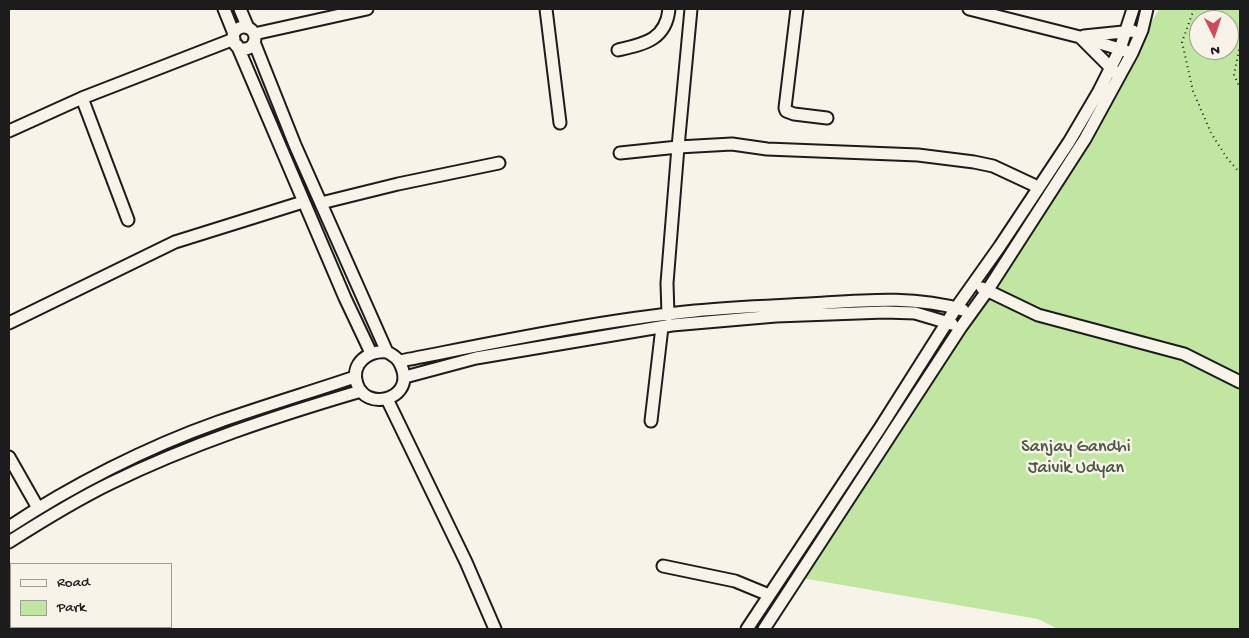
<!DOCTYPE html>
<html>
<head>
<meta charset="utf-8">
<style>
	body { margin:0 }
	#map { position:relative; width:1249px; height:638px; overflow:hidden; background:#f7f3e8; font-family:"Gochi Hand",sans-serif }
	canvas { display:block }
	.frame { position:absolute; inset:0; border:10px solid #1c1c1c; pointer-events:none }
	.legend { position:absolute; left:10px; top:563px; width:162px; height:65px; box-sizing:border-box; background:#f7f3e8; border:1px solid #9f9d96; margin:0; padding:6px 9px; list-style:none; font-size:15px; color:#1c1c1c }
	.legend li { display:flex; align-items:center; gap:10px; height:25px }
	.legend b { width:25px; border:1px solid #9f9d96 }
	.north { position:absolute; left:1189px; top:10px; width:50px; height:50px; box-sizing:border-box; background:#f7f3e8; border:1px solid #9f9d96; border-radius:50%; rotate:176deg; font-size:14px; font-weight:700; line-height:20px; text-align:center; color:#1c1c1c }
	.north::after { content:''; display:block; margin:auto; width:18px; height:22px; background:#d1495b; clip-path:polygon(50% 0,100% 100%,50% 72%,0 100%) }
</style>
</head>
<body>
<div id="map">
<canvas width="1249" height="638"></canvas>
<div class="frame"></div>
<ul class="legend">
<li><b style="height:6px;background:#f7f3e8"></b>Road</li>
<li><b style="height:14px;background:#c0e6a1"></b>Park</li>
</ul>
<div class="north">N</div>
</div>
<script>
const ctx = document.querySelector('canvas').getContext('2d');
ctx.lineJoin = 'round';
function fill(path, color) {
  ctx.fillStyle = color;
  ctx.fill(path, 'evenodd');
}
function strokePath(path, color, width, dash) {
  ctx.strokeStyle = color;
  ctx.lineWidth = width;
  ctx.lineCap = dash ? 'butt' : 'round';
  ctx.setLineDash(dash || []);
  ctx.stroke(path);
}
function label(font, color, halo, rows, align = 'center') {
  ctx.font = font + ' "Gochi Hand",sans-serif';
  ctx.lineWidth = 5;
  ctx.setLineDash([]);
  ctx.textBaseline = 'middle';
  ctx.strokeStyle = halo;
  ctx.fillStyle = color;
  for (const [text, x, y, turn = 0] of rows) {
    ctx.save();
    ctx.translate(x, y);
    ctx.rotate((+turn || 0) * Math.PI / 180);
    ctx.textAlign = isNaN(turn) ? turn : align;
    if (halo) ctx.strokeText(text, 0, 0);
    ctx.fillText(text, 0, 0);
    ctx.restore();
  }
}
fill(new Path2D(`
	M1159 9H1240V629H1058L1038 619 802 578 1041 209ZM1199 20H1229V50H1199Z`), '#c0e6a1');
const minor = new Path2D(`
	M224 9 234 34
	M240 9 248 28
	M546 9 560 123
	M797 9 785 108 786 111 794 114 827 118
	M969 9 1080 37 1126 51
	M233 38a11 11 0 1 1 22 0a11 11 0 1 1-22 0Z
	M254 34 367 9
	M1084 36 1133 31
	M1081 38 1116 73
	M254 42 295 145 387 352C397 357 400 361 403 371 411 400 366 411 357 384 350 363 369 350 387 352
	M237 45 345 298 371 353
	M618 50C644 44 666 40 669 9
	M82 98 128 220
	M9 131 82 98 234 39
	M620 153 678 147 732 144 767 149 918 155 974 162 993 166 1038 187
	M321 203 398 184 499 163
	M982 288 1038 315 1184 354 1240 382
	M668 315 667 283 678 147 691 9
	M9 323 175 242 303 202
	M400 361C498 342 596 321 695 311 733 307 771 306 809 304 860 301 913 295 963 310
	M405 377 476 358 672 325 776 316 885 312 915 313 952 324
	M387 399 466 562 495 629
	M651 421 662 327
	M9 457 38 508
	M9 527C71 486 147 447 218 422 264 406 310 392 355 377
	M9 542C42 521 76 500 111 483 191 444 276 416 361 391
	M663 566 735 581 769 595
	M9 617 11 620
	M16 627 18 629
	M747 629 880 428 956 308 1000 246 1069 142 1099 91 1120 49 1133 9
	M764 629 961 327 987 291 1085 139 1132 53 1142 30 1147 9`);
strokePath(minor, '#1c1c1c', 15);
strokePath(new Path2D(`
	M1194 9 1182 42 1193 91 1211 133 1227 158 1240 173
	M1240 45 1234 75 1240 88`), '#1c1c1c', 2, [1, 4]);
strokePath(minor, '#f7f3e8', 11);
label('18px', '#4d5944', '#f7f3e8', [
	["Sanjay Gandhi",1076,448],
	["Jaivik Udyan",1076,469]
]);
</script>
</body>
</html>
